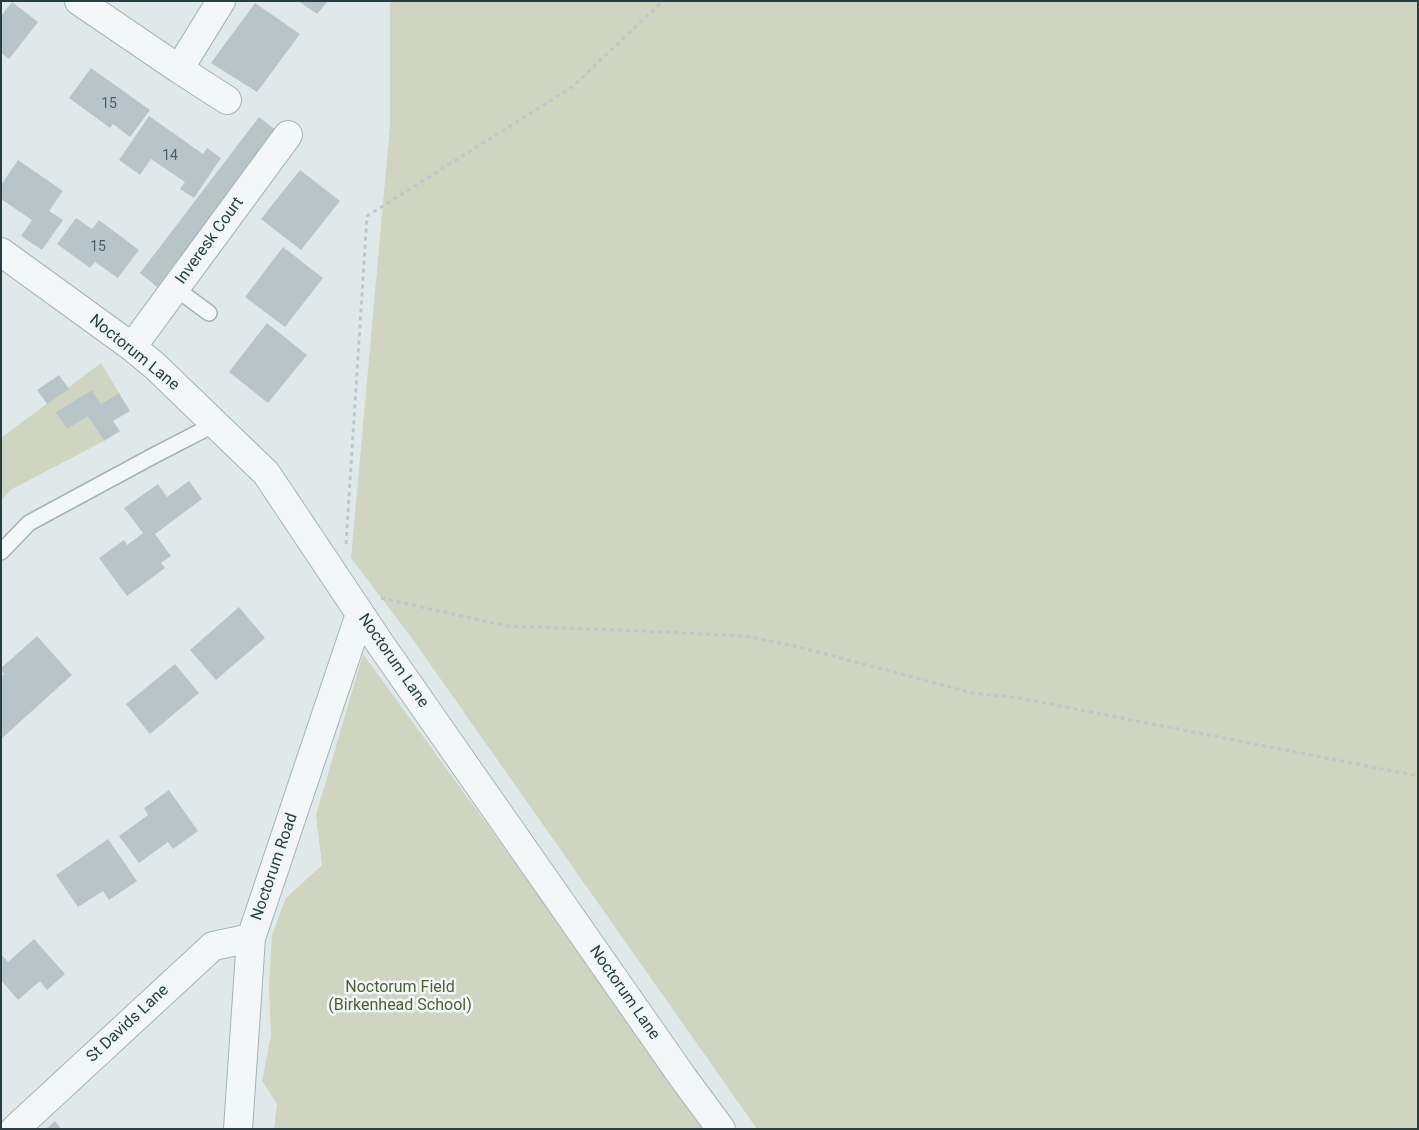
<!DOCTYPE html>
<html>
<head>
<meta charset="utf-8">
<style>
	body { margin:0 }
	#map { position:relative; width:1419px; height:1130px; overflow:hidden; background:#e0e9ea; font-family:Roboto,sans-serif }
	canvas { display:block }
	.frame { position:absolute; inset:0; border:2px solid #273f43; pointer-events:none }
</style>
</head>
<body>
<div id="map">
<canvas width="1419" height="1130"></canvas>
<div class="frame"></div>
</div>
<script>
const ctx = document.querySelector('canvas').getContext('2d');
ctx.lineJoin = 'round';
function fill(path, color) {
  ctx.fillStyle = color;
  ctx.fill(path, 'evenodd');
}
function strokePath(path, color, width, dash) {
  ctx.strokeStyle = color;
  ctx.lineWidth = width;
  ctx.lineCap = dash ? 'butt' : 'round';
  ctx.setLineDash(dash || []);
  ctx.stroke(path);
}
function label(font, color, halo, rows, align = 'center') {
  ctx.font = font + ' Roboto,sans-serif';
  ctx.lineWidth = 5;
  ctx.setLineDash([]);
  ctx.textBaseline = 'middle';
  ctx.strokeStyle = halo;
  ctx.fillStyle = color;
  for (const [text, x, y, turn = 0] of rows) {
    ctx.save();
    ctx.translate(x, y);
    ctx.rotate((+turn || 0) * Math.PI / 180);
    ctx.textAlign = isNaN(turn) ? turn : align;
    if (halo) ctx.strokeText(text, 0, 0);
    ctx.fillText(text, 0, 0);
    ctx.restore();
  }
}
fill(new Path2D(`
	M390 1H1418V1129H757L411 637 351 558 390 126Z
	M101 363 119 393 101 404 92 390 57 412 88 416 104 441 12 489 1 500V438Z
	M363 654 709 1129H274L277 1104 262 1081 271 1036 269 987 272 935 286 898 322 865 316 815Z`), '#cfd5c0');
fill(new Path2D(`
	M298 1H328L317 14Z
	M12 2 38 22 9 59 1 53V16Z
	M255 3 300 34 257 92 211 63Z
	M91 68 150 110 130 137 113 124 110 128 69 98Z
	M149 116 203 154 207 148 221 158 194 198 180 189 185 182 151 159 140 175 119 160Z
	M259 117 277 131 157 287 140 273Z
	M18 160 63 191 49 211 63 220 42 250 21 236 32 220 1 199V185Z
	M300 170 340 201 301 250 261 219Z
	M76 218 92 229 99 220 139 250 118 278 95 262 90 268 57 244Z
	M283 247 323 278 285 327 245 297Z
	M267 323 307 355 268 403 229 372Z
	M59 375 69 389 47 404 37 390Z
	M92 390 101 404 119 393 130 411 113 421 120 431 104 441 88 416 67 429 56 412Z
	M189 481 202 499 155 534 171 556 161 563 165 568 127 596 99 558 124 540 127 545 143 533 124 508 158 484 167 497Z
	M239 607 265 638 216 680 190 650Z
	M37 636 72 675 1 739V676L4 674 1 671V668Z
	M175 664 199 693 150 734 126 704Z
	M169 790 198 831 173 849 168 842 139 863 119 836 148 815 144 808Z
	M108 839 137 881 109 900 103 891 78 907 56 875Z
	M34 939 65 974 47 990 40 981 18 1000 1 980V954L8 962Z
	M55 1121 61 1129H46Z`), '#b7c5c8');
const service = new Path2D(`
	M175 288 209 313
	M1 552 29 523 153 456 215 424`);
const minor = new Path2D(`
	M79 1 179 69 221 1
	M179 69 227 100
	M1 252 132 347 155 366 266 473 381 645 684 1079 721 1129
	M132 347 288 135
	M15 1129 213 946 251 938
	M238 1129 251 938 360 614`);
strokePath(service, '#a5b3b5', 18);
strokePath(minor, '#a5b3b5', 30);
strokePath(new Path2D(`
	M346 544 367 216 572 87 663 1
	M381 598 507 626 619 630 745 636 799 647 973 693 1019 698 1418 776`), '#bec7c9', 3, [4, 4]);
strokePath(service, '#f3f7f8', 15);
strokePath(minor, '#f3f7f8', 28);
label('14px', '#4b6064', null, [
	["15",109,104],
	["14",170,156],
	["15",98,247]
]);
label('16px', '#273f43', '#f0f7f7', [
	["Inveresk Court",210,241,-54],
	["Noctorum Lane",134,353,39],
	["Noctorum Lane",393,661,55],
	["Noctorum Road",275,867,-71],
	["Noctorum Lane",624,993,55],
	["St Davids Lane",128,1024,-43]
]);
label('16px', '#516033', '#f0f7f7', [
	["Noctorum Field",400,988],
	["(Birkenhead School)",400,1006]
]);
</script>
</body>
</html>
